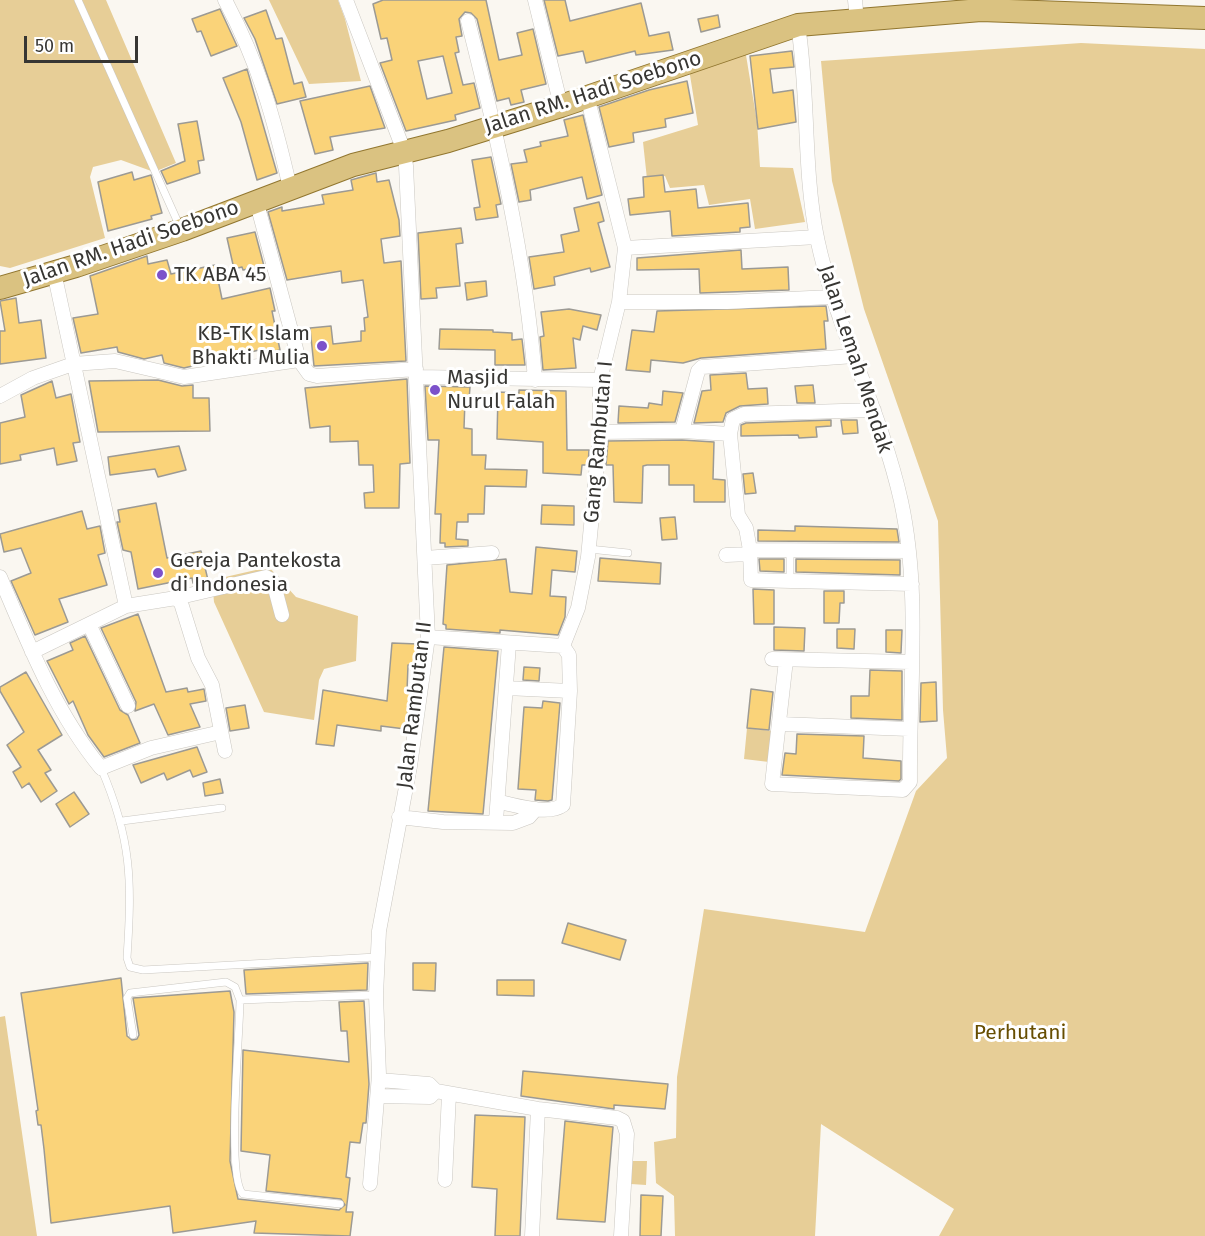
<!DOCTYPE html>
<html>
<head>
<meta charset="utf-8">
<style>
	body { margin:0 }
	#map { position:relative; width:1205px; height:1236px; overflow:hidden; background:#faf7f1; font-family:"Fira Sans",sans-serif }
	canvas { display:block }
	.scale { position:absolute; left:24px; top:36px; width:114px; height:27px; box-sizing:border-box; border:3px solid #373633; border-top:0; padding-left:8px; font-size:18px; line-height:21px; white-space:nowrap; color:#373633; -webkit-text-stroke:4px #fff; paint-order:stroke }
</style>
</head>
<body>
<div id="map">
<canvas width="1205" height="1236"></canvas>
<div class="scale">50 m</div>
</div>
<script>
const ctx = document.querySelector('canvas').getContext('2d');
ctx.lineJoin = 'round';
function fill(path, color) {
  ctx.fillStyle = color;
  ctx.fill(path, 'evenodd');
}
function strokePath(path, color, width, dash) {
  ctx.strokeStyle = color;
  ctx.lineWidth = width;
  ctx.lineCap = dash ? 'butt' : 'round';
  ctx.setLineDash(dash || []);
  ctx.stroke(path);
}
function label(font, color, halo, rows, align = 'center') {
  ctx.font = font + ' "Fira Sans",sans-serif';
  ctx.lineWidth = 6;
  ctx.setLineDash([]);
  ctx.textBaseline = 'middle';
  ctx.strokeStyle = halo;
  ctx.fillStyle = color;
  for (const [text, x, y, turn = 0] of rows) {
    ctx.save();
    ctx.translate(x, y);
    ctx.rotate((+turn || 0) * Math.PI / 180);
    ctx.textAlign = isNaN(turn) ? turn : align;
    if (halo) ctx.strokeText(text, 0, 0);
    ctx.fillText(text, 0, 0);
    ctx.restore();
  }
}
fill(new Path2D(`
	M0 0H106L176 163 154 172 121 160 93 167 90 177 105 238 10 268 0 266Z
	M269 0H338L345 19 361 81 309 84Z
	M1081 43 1205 49V1236H939L954 1209 821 1124 815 1236H675L674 1196 656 1183 654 1142 676 1138 677 1077 704 909 865 932 916 791 947 758 943 710 938 521 864 309 832 181 821 61Z
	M745 49 757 122 760 167 793 168 805 222 755 229 750 199 709 205 704 185 670 188 665 176 647 179 643 142 698 125 689 69Z
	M269 567 296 597 358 616 356 661 324 669 319 680 314 720 264 712 214 602 212 580Z
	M747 728 772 731 769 762 744 759Z
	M5 1016 37 1236H0V1017Z
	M632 1161H647L646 1185 631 1184Z`), '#e7ce97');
const building = new Path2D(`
	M383 0H486L499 60 522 55 517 33 533 29 546 84 521 90 524 102 511 105 509 98 497 101 477 19 471 13 465 12 459 19 462 36 456 37 459 52 455 53 463 85 474 83 480 108 455 115 456 120 406 131 380 63 392 60 387 38 381 39 373 4ZM443 56 452 93 427 99 418 61Z
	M544 0H565L570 21 641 3 649 36 669 32 673 50 636 55 635 51 586 63 583 51 558 56Z
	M220 9 237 46 211 56 201 31 197 32 192 19Z
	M266 10 276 39 282 38 294 84 302 82 306 97 277 104 255 39 244 18Z
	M718 15 720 27 701 32 698 19Z
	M792 51 794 67 770 69 773 93 793 90 796 122 758 129 750 56Z
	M247 69 277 173 257 180 241 122 223 78Z
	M687 81 693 113 665 119 666 127 633 133 634 142 609 147 599 107 649 90Z
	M370 86 385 128 330 137 333 150 315 154 300 101Z
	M583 115 602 195 587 199 582 177 530 190 531 200 519 202 511 164 527 162 524 150 541 146 540 142 568 136 564 120Z
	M197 121 204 160 198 161 200 173 167 184 161 171 185 161 178 124Z
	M491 157 501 204 496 205 498 217 476 220 474 208 480 207 472 160Z
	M132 172 134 180 151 175 162 213 151 216 152 219 108 231 98 182Z
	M376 173 377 182 389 180 399 220 400 236 381 239 384 263 401 261 406 361 314 366 310 328 331 326 333 344 361 341V331H365L364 318 368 317 363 280 342 283 341 271 287 280 268 212 282 207V211L324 204 322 195 353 190 351 180Z
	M663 175 665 192 696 189 698 208 748 203 750 227 740 228V232L672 236 670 211 630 215 628 199 644 197 643 177Z
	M599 202 604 221 598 223 610 267 591 272 590 268 554 277 555 285 534 289 529 257 564 252 561 235 579 231 574 208Z
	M461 228 463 243 456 244 460 286 436 288 437 298 421 299 418 233Z
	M255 232 264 266 243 270 242 267 234 269 227 238Z
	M741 250 742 269 788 267 789 290 700 293 699 269 637 270V258Z
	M147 256 148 264 167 260 171 274 215 265 222 299 270 288 275 311H272L280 350 260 354 259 350 184 368 164 363 162 355 144 359 118 352 117 347 81 353 73 318 98 314 90 276Z
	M486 281 487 296 467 300 465 283Z
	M16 298 19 323 41 320 46 358 0 364V331H5L0 301Z
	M826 306 828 321H824L826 349 701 358 683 363 651 360 650 372 626 370 632 330 654 332 657 311Z
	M569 309 601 315 597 330 583 326 580 340 573 338 576 368 543 370 540 337 544 336 541 312Z
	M440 329 493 330V332L512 333V340L522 339 525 365H495V350L439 349Z
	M746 373 748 389 767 388 768 404 740 406 726 413 723 422 694 423 702 391 711 390 710 375Z
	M407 379 410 463 400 464 399 508H365L364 493 374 492 373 465H359L358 441 330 442V426L310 428 305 388Z
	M158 380 182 386 193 385V398H209L210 431 98 432 89 381Z
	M52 381 56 398 71 394 80 442 73 443 77 461 57 465 54 448 20 455 21 460 0 464V423L25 417 21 395Z
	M813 385 815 403H797L795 386Z
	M425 386 470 387 469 400H465L464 428 472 429V455H486L485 469 527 470 526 487 485 486 484 514H468V522H457L456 539 468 540V546L445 547V543H440L441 514H435L439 440H428Z
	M519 390 566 391 567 450H589L588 465H582L581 475 543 473V442L497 439 498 392 519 393Z
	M663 391 683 393 675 422 618 423 619 406 648 408 649 403 662 405Z
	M831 420V426L816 427 817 437 799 438 798 435 741 436V425L746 423Z
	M841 420H857L858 433 843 434Z
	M682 440 714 442 713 479 725 480V502H694V485H669V465H647L643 466 642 503 614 502 613 465H606L608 441Z
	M179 446 186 470 158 477 155 469 110 475 108 457Z
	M753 473 756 493 745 494 743 474Z
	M156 503 167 558 201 551 208 580 193 583 192 578 138 589 131 552 123 550 117 522H120L118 510Z
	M542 505 574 506V525L541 524Z
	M82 511 87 529 100 526 105 553 98 555 107 585 59 599 68 622 35 635 11 581 31 573 21 548 4 552 0 534Z
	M675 517 677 539 662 540 660 518Z
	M795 526 897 529 899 542 758 541V530L795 531Z
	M536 547 577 551 575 572 552 570 550 596 566 597 565 617 558 635 500 630V633L446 629V625L443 624 447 565 506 559 510 592 532 594Z
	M600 558 661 563 660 584 598 581Z
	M759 559H784V572L760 571Z
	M796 559 900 560V575L796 572Z
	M753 589 774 590V624H754Z
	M824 591H844V603H840L839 623H824Z
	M138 614 166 692 187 688 188 692 204 689 206 701 190 704 200 727 168 735 154 704 135 711 136 702 101 628Z
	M774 627 805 628 804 651 774 650Z
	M837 629H855L854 649 837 648Z
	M886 630H902L901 653 886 652Z
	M85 636 120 710 128 715 140 743 104 757 88 735 73 701 69 704 47 661 73 650 70 643Z
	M392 643 418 644 415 665H408L407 691H411L405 729 381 726V731L337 725 334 746 316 744 323 690 387 701Z
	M444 647 498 651 483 814 428 811Z
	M524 667 540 668 539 681 523 680Z
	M870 670 902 671V720L851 718V696H869Z
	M26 672 62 735 38 750 51 770 45 773 57 791 41 802 29 783 22 788 13 772 21 767 7 745 24 732 0 691V687Z
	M936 682 937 721 920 722 921 683Z
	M751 689 773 692 769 730 747 728Z
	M543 701 560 703 552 800 548 801 535 800 536 790 518 789 524 707 542 708Z
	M245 705 249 728 230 731 226 708Z
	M797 734 864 736 863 758 901 761V779L899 781 782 775 785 753 796 754Z
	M197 747 207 772 193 777 190 770 167 780 164 773 141 783 133 765Z
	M220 779 223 793 205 796 203 783Z
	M74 792 89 814 70 827 56 804Z
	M568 923 626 940 620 960 562 943Z
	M368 963 367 990 246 994 244 970Z
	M413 963H436L435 991 413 990Z
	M121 978 127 1036 132 1040 137 1039 139 1035 133 998 230 991 234 1012 230 1161 238 1199 339 1210 345 1205 341 1199 266 1191 270 1155 241 1151 243 1050 349 1062 347 1031H341L339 1002 364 1001 369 1084 366 1123H363L360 1143 350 1142 346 1177 350 1178 346 1212H353L350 1236 254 1233 256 1221 173 1233 170 1206 51 1223 44 1149 41 1125H38L36 1111 38 1110 21 993Z
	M497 980H534V996L497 995Z
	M523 1071 668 1084 665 1109 614 1105V1109L521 1096Z
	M475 1115 525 1117 520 1236H495L497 1189 472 1187Z
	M565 1121 613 1127 605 1222 557 1219Z
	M641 1195 663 1196 661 1236H640Z`);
fill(building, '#fad379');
strokePath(building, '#9c9a94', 1.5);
const lane = new Path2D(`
	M78 0 180 227
	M589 549 628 553
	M790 550V581
	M101 768C132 840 132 881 127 958L130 967 143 970 376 957
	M122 821 222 808
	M133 1035 127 998 130 993 226 982 235 987 240 1000
	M340 1204 243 1194C226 1177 240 1032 240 1000L376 995`);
const street = new Path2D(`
	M225 0C259 64 274 118 290 188
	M346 0 404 151 406 166 428 637 410 766 379 931 376 995 379 1075 370 1184
	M535 0 561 106
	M855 0 857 20
	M468 21C498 139 526 259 535 380
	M256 200 299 360
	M625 248 817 237
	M619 302H727L831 297
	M417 377 600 380
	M0 396 33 378 73 364 115 361 184 377 299 360 309 374 317 376 416 369
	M874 410 744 414 733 419 730 434 738 515 746 528 750 550 909 551
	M682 431 730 434
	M600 432 682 431 698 371 702 367 854 356
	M750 550 751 580 912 584
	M726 555 750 554
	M425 558 492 553
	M0 577C28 643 55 712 101 768L151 748 221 732
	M176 598 266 577 273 581 282 615
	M126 606 176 598 181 603 198 658 212 685 225 751
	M89 624 128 706
	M428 637 563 646
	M563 646 578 608 588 557 600 432V380L619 302 625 248 587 96
	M32 652 126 606 54 272
	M772 659 911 662
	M786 660 772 784 903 790 910 782C909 689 921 593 901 501 881 411 836 328 817 238 803 168 809 96 798 25
	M506 688 570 691
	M780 724 909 729
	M499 802C516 805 548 816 563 805L570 691 569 655 563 646
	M399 817 443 822 513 823 529 817 536 809
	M496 821 509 644
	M379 1080 429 1084 436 1091
	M436 1091 538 1109 617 1118 623 1121 627 1134 621 1236
	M378 1096 430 1097 436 1091
	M445 1180 449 1094
	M532 1236 538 1109`);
const primary = new Path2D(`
	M0 288 76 266 182 230 353 165 448 141 561 106 798 25 981 10 1205 18`);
strokePath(lane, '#cac7c1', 8);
strokePath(street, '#cac7c1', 15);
strokePath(primary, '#91762f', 24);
strokePath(lane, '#fff', 7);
strokePath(street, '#fff', 14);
strokePath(primary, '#dac281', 22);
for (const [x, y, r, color] of [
	[162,275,6,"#7c51ca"],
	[322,346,6,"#7c51ca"],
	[435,390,6,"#7c51ca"],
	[158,573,6,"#7c51ca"]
]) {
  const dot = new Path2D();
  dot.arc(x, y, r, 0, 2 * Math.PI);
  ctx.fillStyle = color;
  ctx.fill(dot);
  strokePath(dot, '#fff', 2);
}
label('21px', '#373633', '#fff', [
	["Jalan RM. Hadi Soebono",593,93,-18],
	["Jalan RM. Hadi Soebono",131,244,-19],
	["Jalan Lemah Mendak",855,359,72],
	["Gang Rambutan I",599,442,-85],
	["Jalan Rambutan II",415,705,-83]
]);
label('21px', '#373633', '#fff', [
	["TK ABA 45",174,275],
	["KB-TK Islam",310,334,"right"],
	["Bhakti Mulia",310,358,"right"],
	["Masjid",447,378],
	["Nurul Falah",447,402],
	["Gereja Pantekosta",170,561],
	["di Indonesia",170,585]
], 'left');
label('21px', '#674e02', '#fff', [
	["Perhutani",1020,1033]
]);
</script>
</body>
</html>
